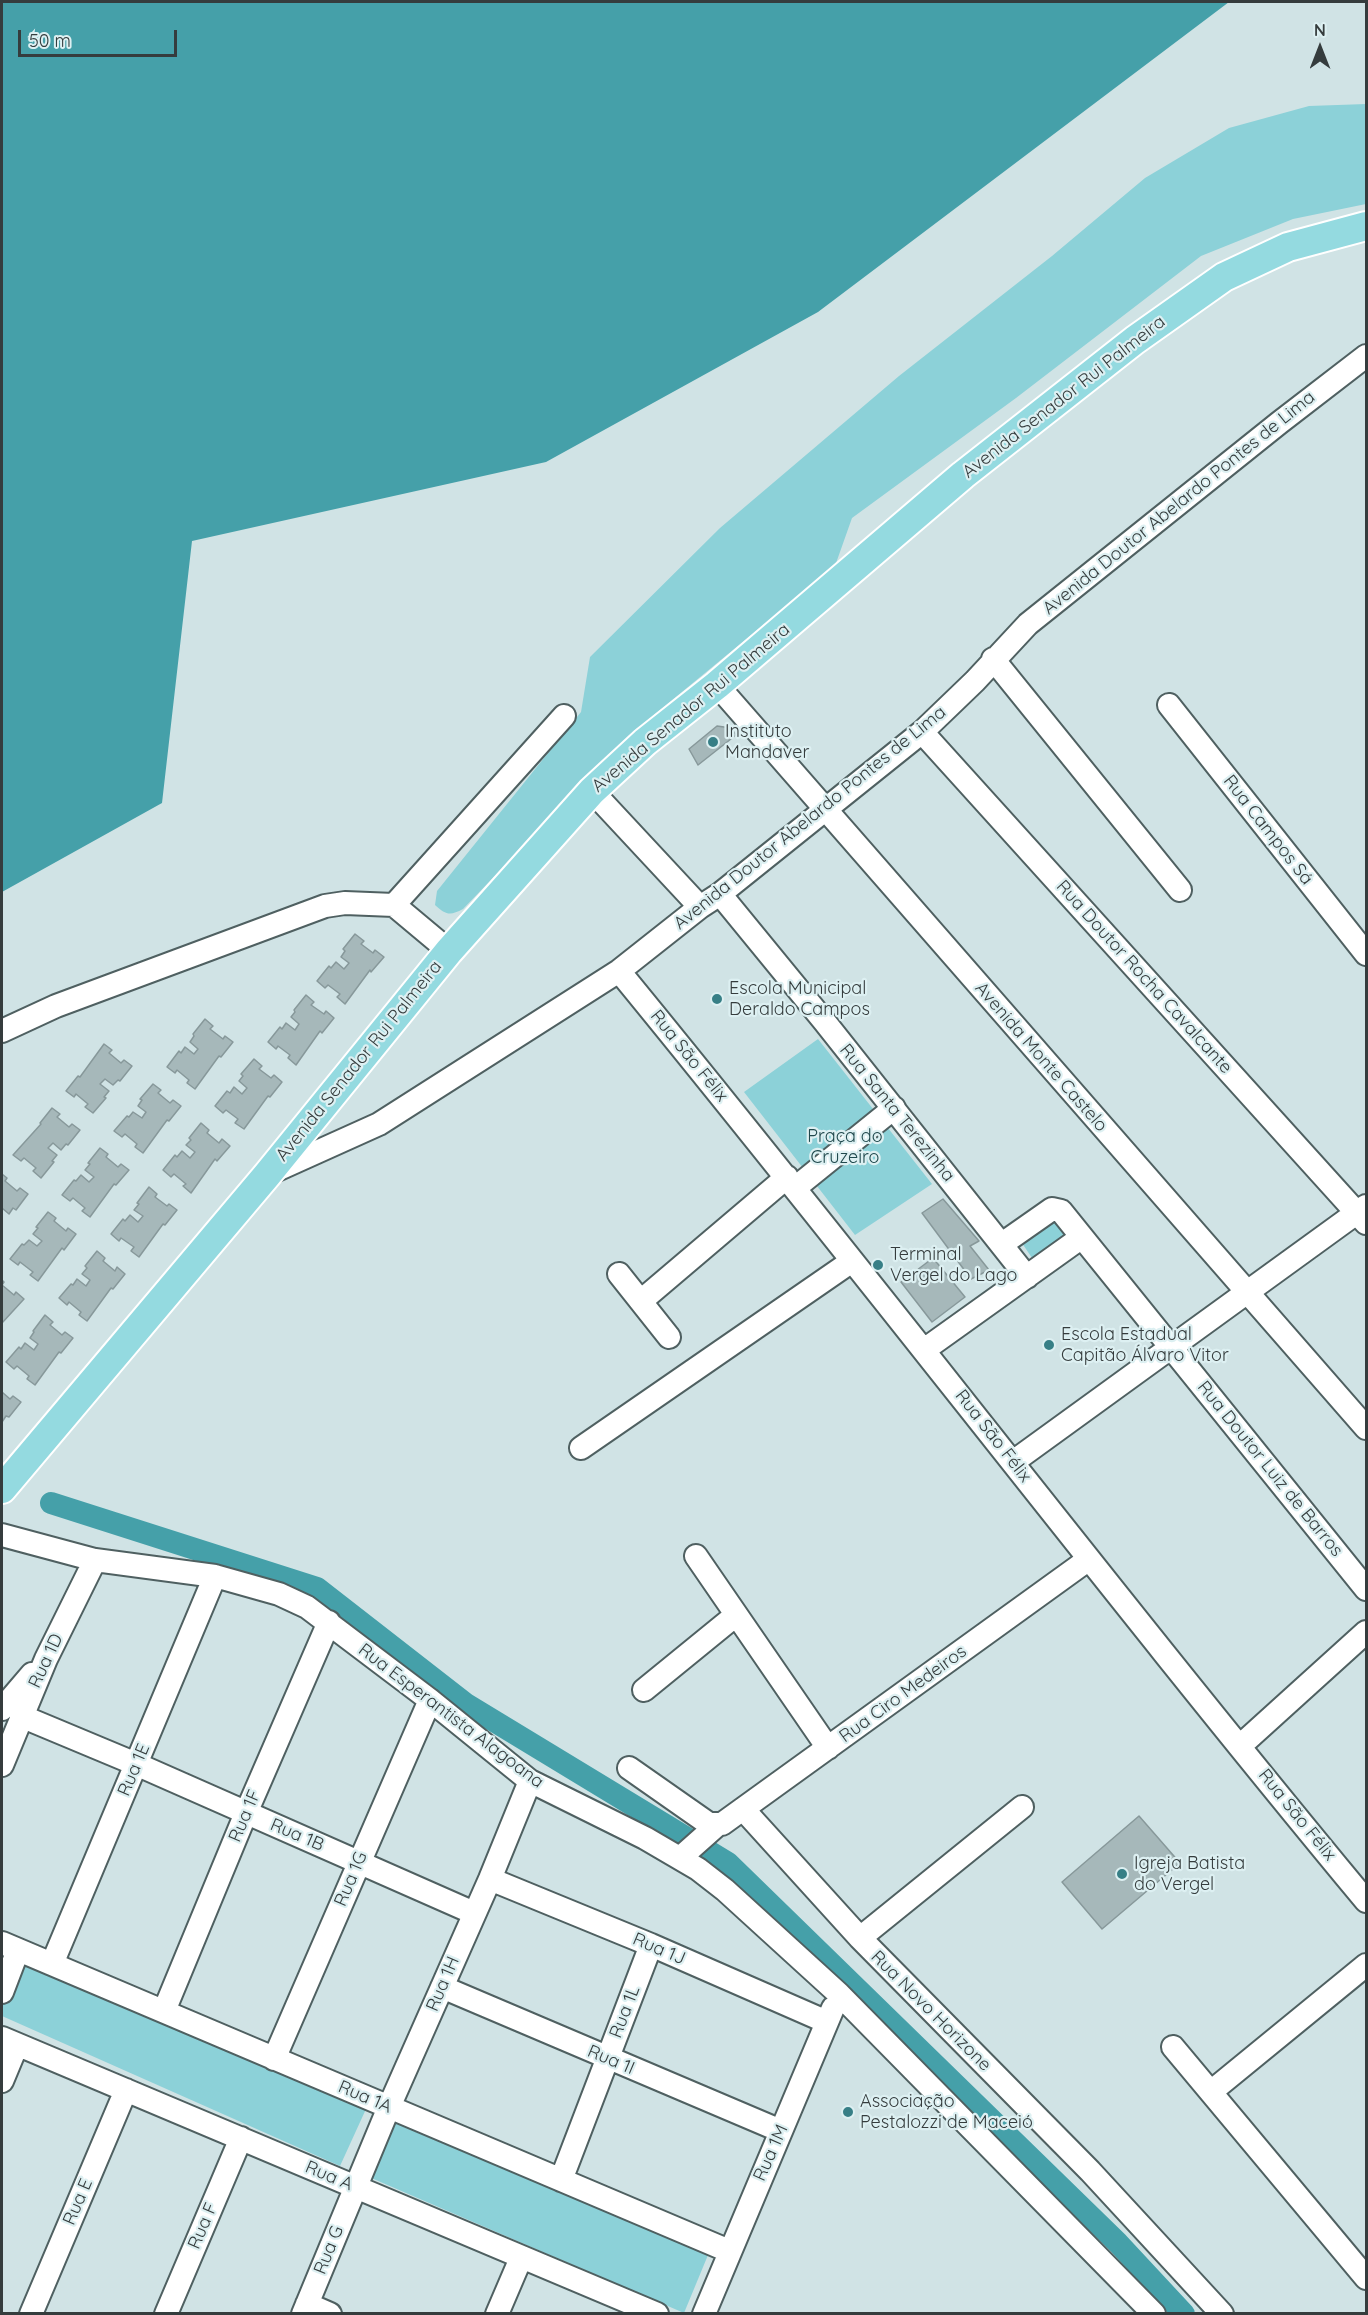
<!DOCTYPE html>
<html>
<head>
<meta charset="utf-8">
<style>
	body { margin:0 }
	#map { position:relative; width:1368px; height:2315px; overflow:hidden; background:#d0e3e5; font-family:Quicksand,sans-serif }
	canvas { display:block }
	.frame { position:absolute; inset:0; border:3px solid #353c3d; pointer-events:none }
	.north { position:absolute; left:1290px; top:18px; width:60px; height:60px; -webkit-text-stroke:4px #ddf0f2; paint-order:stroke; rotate:0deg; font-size:16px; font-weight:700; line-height:24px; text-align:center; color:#353c3d }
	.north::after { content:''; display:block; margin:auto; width:21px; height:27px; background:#353c3d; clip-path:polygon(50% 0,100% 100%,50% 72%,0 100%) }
	.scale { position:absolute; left:18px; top:30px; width:159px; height:27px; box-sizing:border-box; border:3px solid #353c3d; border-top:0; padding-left:8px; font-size:18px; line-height:21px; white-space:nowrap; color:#353c3d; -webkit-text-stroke:4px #ddf0f2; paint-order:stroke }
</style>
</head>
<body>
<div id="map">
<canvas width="1368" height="2315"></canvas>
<div class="frame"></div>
<div class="north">N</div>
<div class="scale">50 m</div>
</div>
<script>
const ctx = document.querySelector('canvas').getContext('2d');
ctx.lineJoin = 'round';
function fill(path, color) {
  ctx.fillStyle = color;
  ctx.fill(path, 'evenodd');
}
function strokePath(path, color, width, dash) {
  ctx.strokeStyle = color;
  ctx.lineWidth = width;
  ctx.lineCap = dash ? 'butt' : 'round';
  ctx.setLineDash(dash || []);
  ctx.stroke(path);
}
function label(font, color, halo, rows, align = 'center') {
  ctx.font = font + ' Quicksand,sans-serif';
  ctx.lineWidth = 4.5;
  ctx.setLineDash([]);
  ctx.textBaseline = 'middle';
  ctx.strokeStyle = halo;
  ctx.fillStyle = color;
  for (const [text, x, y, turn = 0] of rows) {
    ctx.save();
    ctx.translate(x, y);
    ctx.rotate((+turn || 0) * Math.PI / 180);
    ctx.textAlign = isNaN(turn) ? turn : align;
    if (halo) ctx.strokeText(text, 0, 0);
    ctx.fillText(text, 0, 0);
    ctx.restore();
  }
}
fill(new Path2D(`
	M1366 104V204L1293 219 1201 256 1016 398 852 518 835 566 637 729 463 909C450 916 446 915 435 905L437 891 581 712 590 657 720 528 899 376 1052 256 1145 178 1229 128 1309 106Z
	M818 1039 932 1184 855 1235 744 1092Z
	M1055 1213 1071 1237 1034 1261 1020 1240Z
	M4 1955 366 2109 340 2166 2 2016V1960Z
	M390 2121 708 2255 684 2313 369 2177Z`), '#8cd1d8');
fill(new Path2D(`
	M2 2H1229L818 312 546 462 192 541 162 803 2 892Z`), '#45a0a9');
strokePath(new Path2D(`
	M51 1503 317 1588 466 1704 728 1863 1118 2243 1184 2314`), '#45a0a9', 22);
const building = new Path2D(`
	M717 726 731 728 736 735 698 765 689 749Z
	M355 934 364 941 361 944 373 953 375 950 384 957 371 972 370 970 345 1004 337 997 340 994 328 985 325 988 317 981 329 966 331 968 336 962 344 969 349 963 341 957 345 951 343 949Z
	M306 995 314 1002 311 1005 324 1014 326 1011 334 1018 322 1033 320 1031 296 1065 288 1058 290 1055 278 1046 276 1049 268 1042 280 1027 282 1029 286 1023 295 1030 299 1024 291 1017 295 1012 294 1010Z
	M205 1019 213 1026 210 1029 223 1039 225 1036 233 1042 221 1057 219 1056 195 1089 187 1083 189 1080 177 1070 175 1073 167 1067 179 1051 181 1053 185 1047 194 1054 198 1049 190 1042 194 1036 193 1034Z
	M104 1044 112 1050 109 1053 121 1063 124 1060 132 1066 120 1081 118 1080 113 1085 105 1079 100 1084 109 1091 104 1097 106 1098 93 1113 85 1107 88 1104 76 1094 74 1097 66 1091 78 1076 80 1077Z
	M254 1059 262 1066 259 1069 271 1078 274 1075 282 1082 270 1097 268 1096 244 1129 235 1123 238 1119 226 1110 223 1113 215 1106 227 1091 230 1093 234 1087 242 1094 247 1088 239 1081 243 1076 241 1074Z
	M153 1084 161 1090 158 1093 170 1103 173 1100 181 1106 169 1121 167 1120 143 1153 135 1147 137 1144 125 1134 122 1137 114 1131 127 1116 129 1117 133 1112 142 1118 146 1112 138 1106 142 1100 140 1099Z
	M52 1108 60 1114 57 1117 69 1127 72 1124 80 1130 68 1145 66 1144 61 1150 53 1143 48 1148 57 1155 52 1161 54 1162 41 1178 33 1171 36 1168 24 1158 21 1161 13 1155 41 1124 40 1123Z
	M201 1123 209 1130 207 1133 219 1143 222 1139 230 1146 217 1161 215 1159 191 1193 183 1186 186 1184 174 1174 171 1177 163 1170 175 1155 177 1157 182 1151 190 1158 195 1152 186 1145 191 1140 189 1138Z
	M100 1148 108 1154 106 1157 118 1167 121 1164 129 1170 116 1185 114 1184 90 1217 82 1211 85 1208 73 1198 70 1201 62 1195 74 1180 76 1181 81 1175 89 1182 94 1177 85 1170 90 1164 88 1163Z
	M2 1174 7 1178 5 1181 17 1191 20 1188 28 1194 16 1210 13 1208 9 1214 2 1208Z
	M149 1187 157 1194 155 1197 167 1206 169 1204 177 1210 165 1225 163 1224 139 1257 131 1251 134 1247 121 1238 119 1241 111 1234 123 1219 125 1221 130 1215 138 1222 143 1216 134 1210 139 1204 137 1203Z
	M943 1199 979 1241 970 1246 989 1270 971 1279 922 1213Z
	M48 1212 56 1218 54 1221 66 1231 68 1228 76 1234 64 1250 62 1248 38 1281 30 1275 33 1272 20 1262 18 1265 10 1259 22 1244 24 1245 29 1240 37 1246 42 1241 33 1234 38 1228 36 1227Z
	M97 1251 105 1258 103 1261 115 1271 117 1267 125 1274 113 1289 111 1288 87 1321 79 1315 81 1312 69 1302 67 1305 59 1298 71 1284 73 1285 77 1279 86 1286 90 1280 82 1274 87 1268 85 1266Z
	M933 1258 965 1297 932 1322 901 1282Z
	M2 1280 4 1282 2 1285 14 1295 16 1292 24 1299 2 1323Z
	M45 1315 53 1322 50 1325 62 1335 65 1332 73 1338 61 1353 59 1352 35 1385 27 1379 29 1376 17 1366 14 1369 6 1362 19 1347 21 1349 25 1343 34 1350 38 1344 30 1338 34 1332 33 1331Z
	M2 1392 10 1399 13 1396 21 1402 9 1417 6 1416 2 1422Z
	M1139 1816 1180 1863 1102 1929 1062 1882Z`);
fill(building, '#a6b8ba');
strokePath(building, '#87989a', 1.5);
const minor = new Path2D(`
	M993 659 1180 890
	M717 685 1366 1428
	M1169 705 1366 954
	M922 732 1366 1223
	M592 791 700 907
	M720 894 824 1021 1027 1277
	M394 905 564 716
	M619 971C871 1278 1112 1595 1366 1901
	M2 1031 56 1006 325 906 345 903 394 905 449 951
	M268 1174 379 1124 619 971 700 907 720 894 922 732 975 681 1028 624 1279 423 1366 356
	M795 1188 894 1108
	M1002 1244 1052 1209 1061 1211 1366 1589
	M619 1274 669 1337
	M641 1301 787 1177
	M924 1350 1082 1237
	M581 1448 852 1261
	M1013 1462 1366 1206
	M2 1535 95 1560 215 1576 279 1594 307 1607 430 1700 530 1781 645 1838 698 1869 725 1890 839 1994 1154 2314
	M696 1556 828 1748
	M644 1690 736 1615
	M2 1709 32 1674
	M21 1716 136 1764 474 1913
	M1240 1746 1366 1632
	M2 1765 46 1659 95 1560
	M629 1768 709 1824H722L1089 1559
	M743 1809 860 1938 1090 2171 1222 2314
	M680 1858 716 1826
	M490 1879 651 1945 827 2022
	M860 1938 1022 1807
	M2 1943 729 2251
	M52 1964 215 1576
	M442 1987 781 2131
	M2 1992 18 1950
	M164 2011 246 1813 329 1622
	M2 2038 657 2314
	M1173 2047 1366 2278
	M274 2059 430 1700
	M2 2081 17 2045
	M1212 2091 1366 1965
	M561 2180 651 1945
	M307 2304 330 2314
	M31 2314 126 2090
	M166 2314 241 2138
	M303 2314 389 2107 490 1879 530 1781
	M497 2314 521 2258
	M704 2314 833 2008`);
const major = new Path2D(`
	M2 1489 267 1175 449 951 592 791 645 742 717 685 963 475 1135 340 1224 277 1288 247 1366 226`);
strokePath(minor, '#4f6061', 26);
strokePath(major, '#fff', 32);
strokePath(minor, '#fff', 22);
strokePath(major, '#94dae0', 28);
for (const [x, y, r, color] of [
	[713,742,6,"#377f86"],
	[717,999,6,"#377f86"],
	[878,1265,6,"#377f86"],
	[1049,1345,6,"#377f86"],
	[1122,1874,6,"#377f86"],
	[848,2112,6,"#377f86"]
]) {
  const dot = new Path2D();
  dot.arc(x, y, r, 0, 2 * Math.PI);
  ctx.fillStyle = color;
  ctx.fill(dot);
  strokePath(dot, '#ddf0f2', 2);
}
label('18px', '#353c3d', '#ddf0f2', [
	["Avenida Senador Rui Palmeira",1064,397,-38],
	["Avenida Doutor Abelardo Pontes de Lima",1179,503,-39],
	["Avenida Senador Rui Palmeira",691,708,-40],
	["Avenida Doutor Abelardo Pontes de Lima",810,818,-39],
	["Rua Campos Sá",1268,830,52],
	["Rua Doutor Rocha Cavalcante",1144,977,48],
	["Rua São Félix",689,1056,51],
	["Avenida Monte Castelo",1041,1057,49],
	["Avenida Senador Rui Palmeira",359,1061,-51],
	["Rua Santa Terezinha",897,1113,51],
	["Rua São Félix",993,1436,52],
	["Rua Doutor Luiz de Barros",1270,1469,51],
	["Rua 1D",46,1661,-65],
	["Rua Ciro Medeiros",903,1694,-36],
	["Rua Esperantista Alagoana",451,1716,37],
	["Rua 1E",134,1770,-67],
	["Rua São Félix",1297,1815,51],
	["Rua 1F",245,1816,-67],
	["Rua 1B",297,1835,23],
	["Rua 1G",351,1879,-67],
	["Rua 1J",659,1949,23],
	["Rua 1H",443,1984,-67],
	["Rua Novo Horizone",931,2011,45],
	["Rua 1L",625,2012,-69],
	["Rua 1I",611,2060,23],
	["Rua 1A",365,2097,23],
	["Rua 1M",771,2153,-66],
	["Rua A",329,2176,23],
	["Rua E",78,2202,-67],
	["Rua F",203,2226,-67],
	["Rua G",329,2250,-68]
]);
label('18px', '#353c3d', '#ddf0f2', [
	["Instituto",725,732],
	["Mandaver",725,753],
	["Escola Municipal",729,989],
	["Deraldo Campos",729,1010],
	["Terminal",890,1255],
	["Vergel do Lago",890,1276],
	["Escola Estadual",1061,1335],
	["Capitão Álvaro Vitor",1061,1356],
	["Igreja Batista",1134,1864],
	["do Vergel",1134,1885],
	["Associação",860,2102],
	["Pestalozzi de Maceió",860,2123]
], 'left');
label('18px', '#20494d', '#ddf0f2', [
	["Praça do",845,1137],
	["Cruzeiro",845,1158]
]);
</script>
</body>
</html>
